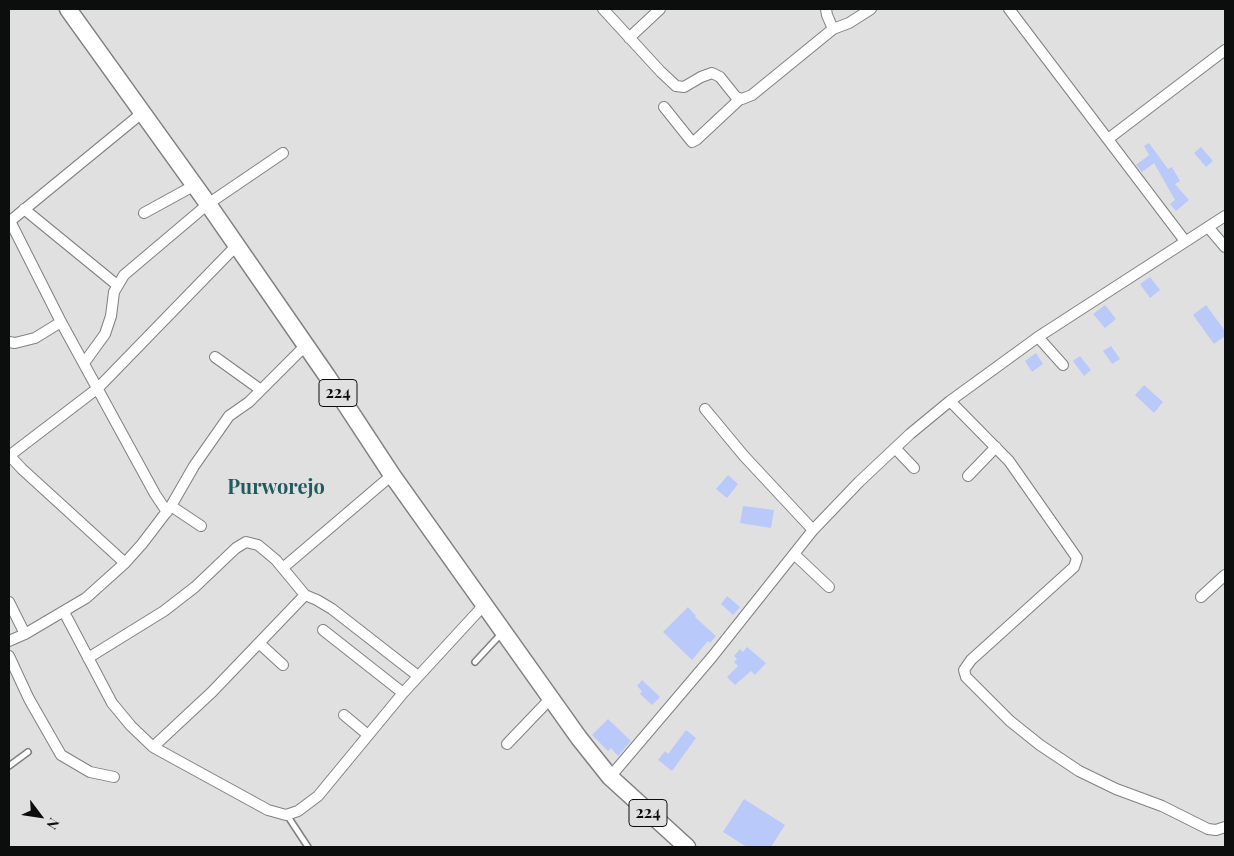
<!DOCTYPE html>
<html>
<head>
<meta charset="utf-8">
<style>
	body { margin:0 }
	#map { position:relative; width:1234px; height:856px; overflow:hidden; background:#e0e0e1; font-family:"Playfair Display",serif }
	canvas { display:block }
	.frame { position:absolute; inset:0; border:10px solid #0c0d0d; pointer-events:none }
	.north { position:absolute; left:15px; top:791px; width:50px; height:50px; -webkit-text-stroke:4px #e0e0e1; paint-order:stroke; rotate:121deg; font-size:14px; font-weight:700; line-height:20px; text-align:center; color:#0c0d0d }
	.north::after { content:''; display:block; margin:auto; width:18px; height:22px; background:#0c0d0d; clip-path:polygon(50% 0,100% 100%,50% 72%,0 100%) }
</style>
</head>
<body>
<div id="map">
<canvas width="1234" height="856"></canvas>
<div class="frame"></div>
<div class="north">N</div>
</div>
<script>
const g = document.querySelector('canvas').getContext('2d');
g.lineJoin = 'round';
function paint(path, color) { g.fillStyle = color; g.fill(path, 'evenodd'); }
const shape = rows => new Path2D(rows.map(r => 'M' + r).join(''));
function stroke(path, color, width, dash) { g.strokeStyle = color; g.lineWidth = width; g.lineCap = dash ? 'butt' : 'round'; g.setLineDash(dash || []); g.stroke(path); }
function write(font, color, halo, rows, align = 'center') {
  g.font = font + ' "Playfair Display",serif'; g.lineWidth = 4; g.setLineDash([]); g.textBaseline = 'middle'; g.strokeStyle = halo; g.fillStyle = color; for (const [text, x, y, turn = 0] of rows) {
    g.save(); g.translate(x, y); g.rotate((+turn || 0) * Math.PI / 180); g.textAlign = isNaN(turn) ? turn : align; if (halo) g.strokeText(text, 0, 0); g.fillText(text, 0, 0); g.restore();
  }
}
paint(shape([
	[1149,143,1168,169,1172,167,1180,181,1175,184,1189,200,1176,211,1170,204,1175,200,1154,163,1142,172,1136,165,1149,155,1144,146],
	[1201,147,1213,161,1206,167,1194,153],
	[1150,277,1160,290,1150,298,1140,284],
	[1105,305,1116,319,1105,328,1093,314],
	[1206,305,1225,331,1225,336,1214,344,1193,315],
	[1111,346,1120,359,1112,364,1103,351],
	[1036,353,1043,364,1032,372,1025,361],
	[1080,356,1091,370,1084,376,1073,361],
	[1144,385,1163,402,1154,413,1135,395],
	[728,475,738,484,727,498,716,489],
	[743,506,774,510,771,528,740,523],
	[727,596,740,607,733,615,721,604],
	[688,607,696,616,695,617,716,636,710,643,708,641,692,660,663,632],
	[747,647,766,663,755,675,751,671,735,685,727,677,738,666,734,662,737,659,734,656,740,649,743,652],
	[642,680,660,697,652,705,640,694,642,691,637,686],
	[608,719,631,741,618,756,611,748,608,751,592,735],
	[686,730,696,738,672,771,658,760,665,751,668,754],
	[744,799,785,825,771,847,747,847,723,832]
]), '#b9cafa');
const service = shape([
	[475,662,501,634],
	[9,766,28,752],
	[287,815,308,847]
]);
const minor = shape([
	[603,9,661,72,676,86,684,87,701,77,712,73,720,77,736,97,742,99,752,95,833,29,849,23,871,9],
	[826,9,827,15,833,29],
	[1009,9,1185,241],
	[629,38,660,9],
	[664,107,692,142,696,140,740,99],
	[1108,139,1225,50],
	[24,209,117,285],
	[144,213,195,185],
	[10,221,61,322,155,494,167,512],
	[9,222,142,113],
	[1208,227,1225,247],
	[1038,337,1063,365],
	[9,342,15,343,35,338,61,322],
	[215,357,261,390],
	[84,363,105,334,111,316,114,292,124,275,208,204,283,153],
	[950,401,1009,461,1077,558,1074,567,971,660,964,670,966,677,1010,721,1040,745,1079,771,1116,789,1162,806,1208,829,1216,830,1225,827],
	[705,409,744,456,813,530],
	[895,448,914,468],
	[9,455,22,469,125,563,86,598,25,634,9,641],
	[9,456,98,388,236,246],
	[968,476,996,447],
	[171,506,201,526],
	[794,554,829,587],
	[125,563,142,544,171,506,194,466,229,416,249,402,305,346],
	[284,567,392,475],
	[305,595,317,600,332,609,418,676],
	[1201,597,1225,575],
	[9,602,25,634],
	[64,612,112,703,131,726,153,747,268,810,286,815,298,811,318,796,403,693,484,605],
	[323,630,403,693],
	[259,643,283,665],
	[9,656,29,699,61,755,90,772,114,777],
	[88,658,164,611,195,587,236,548,246,542,258,545,276,560,305,595,212,692,153,747],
	[344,715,368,735],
	[507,744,551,698],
	[610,777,712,657,813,530,859,482,910,434,950,401,1038,337,1225,216]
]);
const primary = shape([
	[68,9,208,204,327,376,392,475,579,738,610,777,687,847]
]);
stroke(service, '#7f8081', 8);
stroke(minor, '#7f8081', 12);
stroke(primary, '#7f8081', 19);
stroke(service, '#fff', 5);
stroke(minor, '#fff', 10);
stroke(primary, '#fff', 16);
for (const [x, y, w] of [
	[338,393,38],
	[648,813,38]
]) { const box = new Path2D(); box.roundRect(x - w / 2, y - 13.5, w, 27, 4); g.fillStyle = '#e0e0e1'; g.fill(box); stroke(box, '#0c0d0d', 1); }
write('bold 16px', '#0c0d0d', null, [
	["224",338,393],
	["224",648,813]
]);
write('bold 20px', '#215b5e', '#e0e0e1', [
	["Purworejo",276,488]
]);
</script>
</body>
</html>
